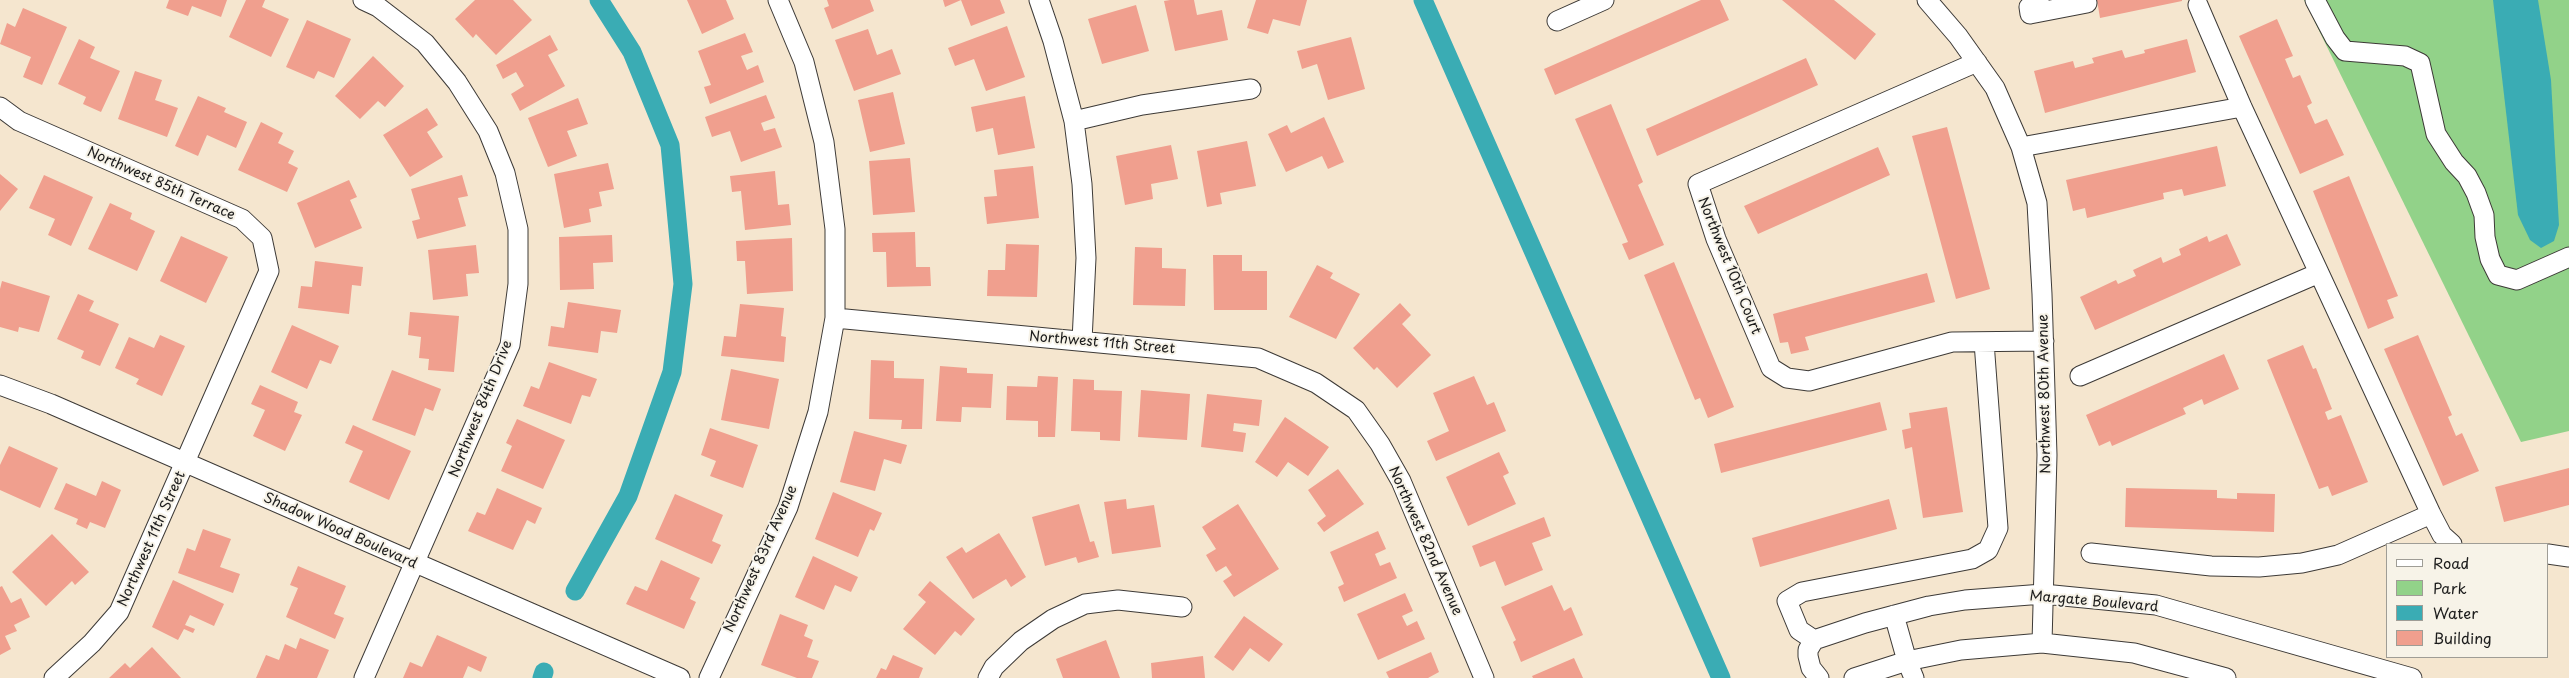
<!DOCTYPE html>
<html>
<head>
<meta charset="utf-8">
<style>
	body { margin:0 }
	#map { position:relative; width:2569px; height:678px; overflow:hidden; background:#f5e6cf; font-family:"Playpen Sans",sans-serif }
	canvas { display:block }
	.legend { position:absolute; left:2386px; top:543px; width:162px; height:115px; box-sizing:border-box; background:#f7f3e8; border:1px solid #9f9d96; margin:0; padding:6px 9px; list-style:none; font-size:15px; color:#1c1c1c }
	.legend li { display:flex; align-items:center; gap:10px; height:25px }
	.legend b { width:25px; border:1px solid #9f9d96 }
</style>
</head>
<body>
<div id="map">
<canvas width="2569" height="678"></canvas>
<ul class="legend">
<li><b style="height:6px;background:#fff"></b>Road</li>
<li><b style="height:14px;background:#92d289"></b>Park</li>
<li><b style="height:14px;background:#3aacb4"></b>Water</li>
<li><b style="height:14px;background:#f09f8e"></b>Building</li>
</ul>
</div>
<script>
const g = document.querySelector('canvas').getContext('2d');
g.lineJoin = 'round';
function paint(path, color) { g.fillStyle = color; g.fill(path, 'evenodd'); }
const shape = rows => new Path2D(rows.map(r => 'M' + r).join(''));
function stroke(path, color, width, dash) { g.strokeStyle = color; g.lineWidth = width; g.lineCap = dash ? 'butt' : 'round'; g.setLineDash(dash || []); g.stroke(path); }
function write(font, color, halo, rows, align = 'center') {
  g.font = font + ' "Playpen Sans",sans-serif'; g.lineWidth = 4; g.setLineDash([]); g.textBaseline = 'middle'; g.strokeStyle = halo; g.fillStyle = color; for (const [text, x, y, turn = 0] of rows) {
    g.save(); g.translate(x, y); g.rotate((+turn || 0) * Math.PI / 180); g.textAlign = isNaN(turn) ? turn : align; if (halo) g.strokeText(text, 0, 0); g.fillText(text, 0, 0); g.restore();
  }
}
paint(shape([
	[2304,0,2569,0,2569,431,2521,442]
]), '#92d289');
paint(shape([
	[2493,0,2538,0,2551,80,2559,225,2554,241,2541,248,2530,240,2518,215]
]), '#3aacb4');
stroke(shape([
	[1423,0,1721,678],
	[575,591,628,496,672,372,683,284,670,145,632,52,599,0],
	[542,678,544,672]
]), '#3aacb4', 19);
paint(shape([
	[169,0,227,0,221,17,192,6,188,16,166,8],
	[246,0,265,0,262,7,289,19,271,57,229,37],
	[475,0,513,0,532,20,496,55,476,34,473,38,455,19],
	[687,0,726,0,734,19,702,34],
	[827,0,870,0,874,11,832,29,824,8,829,6],
	[943,0,1000,0,1005,13,971,26,961,0,945,7],
	[1170,0,1194,0,1197,15,1222,10,1228,40,1175,51,1164,1],
	[1256,0,1307,0,1300,26,1273,19,1268,34,1247,28],
	[1701,0,1720,0,1729,20,1555,95,1544,69],
	[1782,0,1834,0,1876,34,1855,60],
	[2097,0,2182,0,2182,1,2100,18],
	[1136,5,1149,51,1102,64,1088,19],
	[23,8,67,27,42,85,23,77,31,57,0,44,7,23,15,27],
	[2277,19,2293,56,2285,59,2293,78,2300,75,2312,103,2307,106,2315,124,2327,119,2344,155,2300,174,2239,36],
	[307,20,351,39,334,78,318,71,314,79,286,67],
	[1007,26,1025,77,986,91,974,59,955,66,948,48],
	[868,29,877,55,892,49,901,74,854,91,835,40],
	[745,33,753,52,741,56,747,70,758,65,764,82,710,104,704,87,711,85,698,51],
	[550,35,558,50,548,55,565,86,520,111,511,94,524,86,516,72,503,79,496,65],
	[1351,37,1365,89,1328,100,1317,64,1302,69,1297,51],
	[79,39,95,47,90,58,120,71,101,112,83,104,86,97,58,84],
	[2187,39,2196,72,2045,113,2034,71,2073,61,2075,68,2094,63,2092,58,2122,50,2125,58,2145,53,2144,50],
	[373,56,404,86,385,107,378,101,360,119,335,96],
	[1806,58,1818,85,1657,156,1646,129],
	[135,71,162,80,155,100,178,108,167,137,118,119],
	[893,92,905,144,870,152,858,100],
	[766,95,775,118,761,123,764,131,775,128,782,147,741,162,730,131,712,137,705,117],
	[198,96,226,108,224,112,247,122,236,148,207,135,198,156,175,146],
	[1025,96,1035,148,998,155,993,128,976,132,971,107],
	[578,98,588,124,567,131,577,156,548,167,528,118],
	[1611,104,1643,182,1638,185,1664,245,1629,260,1622,244,1628,242,1575,119],
	[427,108,438,125,427,132,443,157,410,177,383,135],
	[1324,117,1344,162,1328,169,1322,156,1286,172,1268,134,1287,125,1291,133],
	[261,122,283,133,278,143,294,151,288,163,298,168,287,192,238,170],
	[1947,127,1990,289,1956,299,1912,136],
	[1247,141,1256,186,1220,193,1222,204,1207,207,1197,151],
	[1171,145,1178,179,1151,184,1153,199,1125,205,1116,156],
	[2217,146,2226,186,2184,196,2182,189,2163,193,2164,199,2087,218,2085,208,2073,211,2066,180],
	[1878,147,1890,175,1758,234,1744,206],
	[910,158,915,212,873,215,869,161],
	[608,163,614,189,599,192,602,206,589,209,591,222,564,228,554,174],
	[1033,166,1039,218,987,224,984,197,997,196,994,170],
	[775,171,778,205,789,204,791,225,745,230,741,191,732,192,730,176],
	[0,174,18,189,0,211],
	[44,175,93,197,71,246,48,235,55,219,29,208],
	[462,175,468,196,458,198,466,226,417,239,412,221,420,219,411,189],
	[2349,176,2398,296,2387,300,2394,318,2368,329,2313,191],
	[349,180,357,197,350,200,362,228,315,248,297,203],
	[110,203,132,213,130,219,155,231,137,271,88,249],
	[915,232,916,267,930,267,931,286,887,287,886,252,873,252,872,233],
	[2227,234,2241,265,2095,330,2080,297,2116,280,2118,284,2136,276,2133,270,2161,257,2163,263,2181,255,2179,249,2207,236,2209,242],
	[612,235,613,262,593,263,594,289,560,290,559,237],
	[181,236,228,257,206,303,160,281],
	[792,238,793,291,747,294,745,261,737,261,736,241],
	[1006,244,1039,245,1037,297,987,296,988,270,1005,270],
	[476,245,479,273,466,274,468,296,433,300,428,250],
	[1135,247,1162,248,1162,268,1186,269,1185,306,1133,305],
	[1213,255,1242,255,1242,271,1267,271,1267,310,1214,310],
	[315,261,363,267,361,286,352,285,349,314,298,308,301,286,312,287],
	[1674,262,1734,407,1708,418,1700,398,1695,400,1644,275],
	[1317,265,1333,273,1330,278,1360,294,1336,339,1289,317],
	[1927,273,1935,302,1805,337,1809,350,1791,354,1788,342,1780,343,1773,314],
	[2,281,50,296,39,332,19,327,18,332,0,327,0,289],
	[78,294,94,301,89,311,119,324,100,366,81,358,84,351,57,339],
	[568,302,621,310,617,333,601,331,598,353,548,346,551,326,564,328],
	[1400,303,1411,315,1402,324,1431,355,1397,388,1377,367,1374,370,1353,348],
	[740,304,784,308,781,336,786,337,784,362,721,356,724,336,736,337],
	[410,312,459,316,454,372,428,370,429,359,419,358,421,337,408,335],
	[292,325,339,346,331,364,320,360,307,389,271,372],
	[160,335,185,346,162,396,136,384,139,379,115,368,129,337,154,348],
	[2418,335,2452,415,2448,417,2456,436,2462,433,2479,471,2443,486,2384,349],
	[2303,345,2313,369,2316,368,2332,409,2325,412,2328,420,2341,415,2368,482,2332,496,2328,486,2319,489,2267,360],
	[2224,354,2239,389,2204,405,2202,399,2183,408,2186,414,2112,446,2110,441,2099,446,2086,415],
	[871,360,894,361,894,378,924,379,922,429,901,429,902,420,869,419],
	[549,362,597,379,590,397,582,395,571,424,523,406,531,386,539,389],
	[940,366,967,368,967,373,993,374,991,408,962,407,961,422,936,421],
	[731,369,779,379,769,429,721,420],
	[392,370,441,389,433,411,425,408,415,436,372,420],
	[1038,376,1058,377,1055,437,1038,437,1038,421,1006,420,1007,386,1037,387],
	[1474,376,1487,405,1494,402,1506,431,1436,461,1427,441,1449,431,1433,393],
	[1073,379,1094,380,1094,390,1122,391,1120,441,1100,440,1100,432,1071,431],
	[260,385,298,402,294,412,302,415,285,451,253,436,265,410,251,404],
	[1141,390,1190,394,1187,440,1138,437],
	[1207,394,1262,400,1259,426,1234,423,1233,431,1246,433,1243,452,1201,447],
	[1880,402,1887,430,1721,473,1714,444],
	[1947,407,1963,512,1923,518,1912,447,1905,449,1902,430,1911,428,1909,413],
	[1285,417,1329,447,1308,476,1288,462,1277,477,1255,462],
	[517,419,565,440,543,489,501,471,512,446,506,443],
	[353,425,411,451,389,500,349,482,363,451,345,443],
	[710,428,758,445,743,488,710,476,716,461,701,455],
	[854,431,907,445,901,464,884,459,875,491,840,482],
	[9,446,58,468,40,508,0,490,0,465],
	[1499,452,1509,473,1503,476,1516,504,1468,526,1446,477],
	[2569,468,2569,505,2504,522,2495,487],
	[1338,469,1364,504,1324,532,1317,523,1326,516,1308,490],
	[102,481,121,490,105,528,90,522,87,529,76,524,78,519,54,509,66,483,96,496],
	[497,488,542,508,535,524,527,520,513,550,468,531,477,512,485,515],
	[2126,488,2217,490,2217,498,2237,499,2237,493,2275,494,2274,532,2125,527],
	[833,492,882,513,874,531,870,529,858,557,815,539],
	[675,494,723,515,712,541,721,545,712,564,655,539],
	[1126,499,1127,509,1154,505,1161,547,1112,554,1104,502],
	[1889,499,1897,529,1760,567,1752,538],
	[1079,504,1090,542,1094,541,1099,557,1078,563,1076,557,1045,566,1032,517],
	[1238,504,1279,569,1234,597,1223,581,1232,575,1226,566,1216,572,1206,555,1216,549,1202,527],
	[1544,517,1551,536,1532,543,1543,570,1505,586,1495,561,1480,567,1472,546],
	[203,529,231,539,220,567,240,574,233,593,178,573,187,548,195,551],
	[1378,531,1386,549,1375,554,1380,566,1390,562,1397,578,1344,602,1338,587,1344,584,1330,552],
	[999,533,1026,577,1011,587,1006,579,973,599,946,557,962,547,966,553],
	[52,534,89,572,75,585,72,581,46,606,12,572],
	[813,556,858,577,851,592,835,585,824,610,795,597],
	[661,560,700,578,690,599,696,602,684,629,626,604,635,586,647,591],
	[298,566,346,586,334,614,344,618,335,639,286,617,298,588,290,585],
	[173,580,224,604,214,626,190,615,185,625,195,629,193,633,184,629,178,640,152,627],
	[930,581,975,619,961,636,955,631,935,655,903,629,926,602,918,595],
	[1552,585,1564,611,1571,607,1583,635,1521,662,1513,642,1516,640,1501,607],
	[2,586,11,603,21,598,30,617,14,625,17,631,5,636,11,649,0,655,0,587],
	[1405,593,1413,611,1402,616,1407,626,1417,621,1425,639,1378,660,1357,614],
	[780,614,808,625,804,636,813,640,807,657,819,661,812,678,797,678,761,665],
	[1244,616,1283,644,1269,662,1250,648,1233,671,1214,657],
	[437,635,487,657,481,672,468,666,463,678,403,678,410,662,422,667],
	[300,638,329,650,317,678,256,678,266,655,279,660,285,644,296,649],
	[1106,640,1120,678,1063,678,1056,659],
	[152,647,181,678,109,678,125,663,130,668],
	[1431,652,1439,672,1428,678,1389,678,1386,672],
	[893,655,923,668,919,678,876,678,881,668,886,670],
	[1203,656,1205,678,1152,678,1151,663],
	[1574,658,1583,678,1533,678,1532,676]
]), '#f09f8e');
const minor = shape([
	[363,0,378,7,425,43,457,82,488,131,505,173,518,229,518,284,510,345,364,678],
	[1039,0,1053,41,1074,121,1082,184,1086,258,1082,341],
	[1927,0,1958,36,1995,88,2021,147,2037,203,2042,294,2047,455,2042,643],
	[2039,0,2029,7,2030,14,2087,3],
	[2315,0,2335,38,2345,51,2405,56,2420,63,2436,134,2454,162,2467,176,2476,193,2484,215,2485,237,2490,259,2498,275,2517,280,2569,257],
	[2198,5,2242,107,2431,514,2442,535,2452,544],
	[1557,21,1604,0],
	[1977,62,1698,184,1716,239,1771,368,1787,378,1809,381,1952,342,2044,341],
	[0,107,19,121,242,219,262,238,269,271,119,612,92,643,54,678],
	[1074,121,1142,105,1251,89],
	[2021,147,2242,107],
	[835,318,1258,358,1316,383,1356,410,1380,444,1401,481,1484,678],
	[2080,376,2319,273],
	[0,385,51,404,680,678],
	[2091,553,2211,566,2259,567,2302,563,2338,555,2431,514],
	[2548,554,2569,557],
	[1894,615,1907,661,1914,678],
	[1814,640,1799,630,1787,601,1802,592,1972,559,1988,550,1998,528,1984,342],
	[709,678,788,507,818,412,835,318,835,229,824,142,804,62,778,0],
	[988,678,994,667,1021,641,1053,619,1085,604,1118,600,1182,607],
	[1819,678,1811,668,1808,656,1808,650,1814,640,1865,623,1929,606,1965,600,2043,594,2156,605,2412,678],
	[1854,678,1907,661,1961,650,2042,643,2134,653,2226,678]
]);
stroke(minor, '#3d3a37', 21);
stroke(minor, '#fff', 19);
write('14px', '#1c1c1c', '#f7f3e8', [
	["Northwest 85th Terrace",161,184,24],
	["Northwest 10th Court",1729,266,68],
	["Northwest 11th Street",1102,343,5],
	["Northwest 80th Avenue",2045,394,-91],
	["Northwest 84th Drive",481,409,-68],
	["Shadow Wood Boulevard",340,531,24],
	["Northwest 11th Street",152,539,-66],
	["Northwest 82nd Avenue",1425,541,66],
	["Northwest 83rd Avenue",761,559,-66],
	["Margate Boulevard",2094,602,5]
]);
</script>
</body>
</html>
